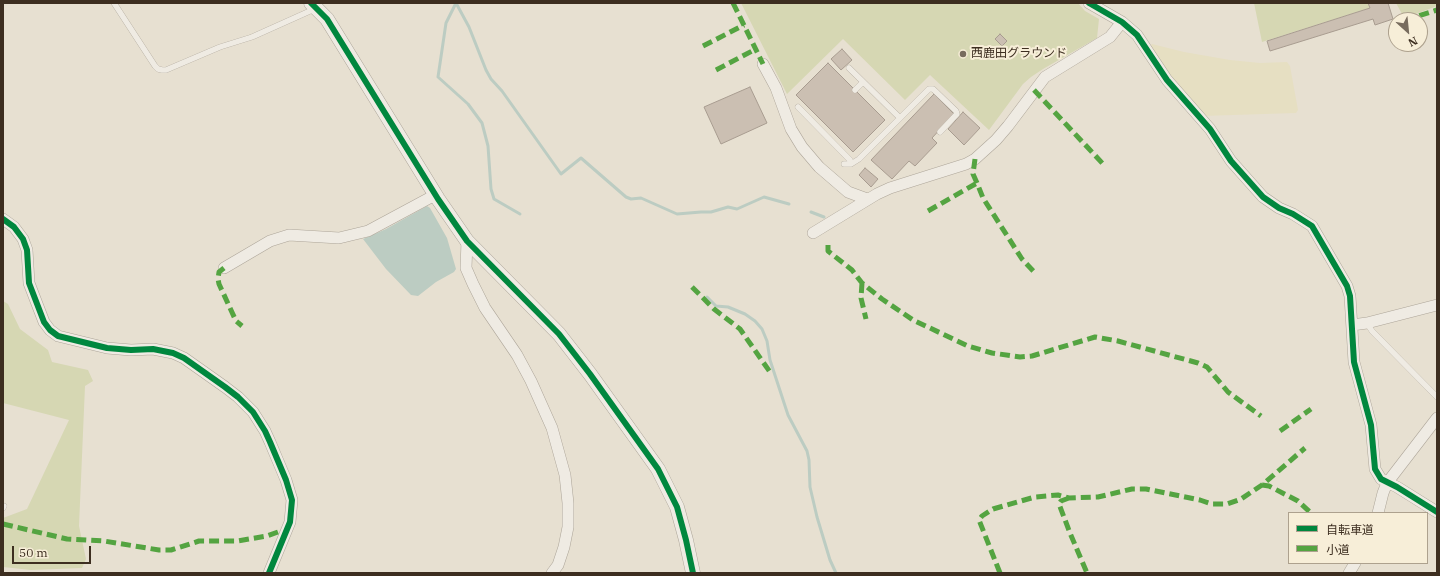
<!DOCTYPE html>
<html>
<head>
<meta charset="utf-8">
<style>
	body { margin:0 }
	#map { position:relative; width:1440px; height:576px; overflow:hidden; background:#e7e0d1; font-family:"IBM Plex Serif","Noto Sans JP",serif }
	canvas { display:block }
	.frame { position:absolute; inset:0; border:4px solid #3d2e20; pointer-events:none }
	.legend { position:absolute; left:1288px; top:512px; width:140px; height:52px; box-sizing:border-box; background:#f7eed8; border:1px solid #ada18e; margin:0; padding:5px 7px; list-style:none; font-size:12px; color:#3d2e20 }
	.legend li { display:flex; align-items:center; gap:8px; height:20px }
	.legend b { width:20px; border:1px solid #ada18e }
	.north { position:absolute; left:1388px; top:12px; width:40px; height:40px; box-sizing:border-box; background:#f7eed8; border:1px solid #ada18e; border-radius:50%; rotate:153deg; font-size:11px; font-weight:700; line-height:16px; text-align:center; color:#3d2e20 }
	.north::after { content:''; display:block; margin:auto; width:14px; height:18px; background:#786c5e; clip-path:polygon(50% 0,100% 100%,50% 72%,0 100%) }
	.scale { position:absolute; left:12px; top:546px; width:79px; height:18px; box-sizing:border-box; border:2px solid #3d2e20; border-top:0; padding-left:5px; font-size:12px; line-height:14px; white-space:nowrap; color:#3d2e20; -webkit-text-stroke:3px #f7eed8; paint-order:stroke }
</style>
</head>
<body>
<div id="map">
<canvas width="1440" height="576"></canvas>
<div class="frame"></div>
<ul class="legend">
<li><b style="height:5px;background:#00873e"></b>自転車道</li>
<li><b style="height:5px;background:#54a441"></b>小道</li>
</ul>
<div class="north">N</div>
<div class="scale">50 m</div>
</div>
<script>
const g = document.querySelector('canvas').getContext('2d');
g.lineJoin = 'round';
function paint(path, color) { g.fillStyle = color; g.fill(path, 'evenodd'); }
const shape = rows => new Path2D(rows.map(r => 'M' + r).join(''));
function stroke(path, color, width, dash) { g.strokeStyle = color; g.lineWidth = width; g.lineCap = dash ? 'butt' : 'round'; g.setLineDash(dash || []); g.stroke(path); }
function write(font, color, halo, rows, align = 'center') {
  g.font = font + ' "IBM Plex Serif","Noto Sans JP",serif'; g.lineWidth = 4; g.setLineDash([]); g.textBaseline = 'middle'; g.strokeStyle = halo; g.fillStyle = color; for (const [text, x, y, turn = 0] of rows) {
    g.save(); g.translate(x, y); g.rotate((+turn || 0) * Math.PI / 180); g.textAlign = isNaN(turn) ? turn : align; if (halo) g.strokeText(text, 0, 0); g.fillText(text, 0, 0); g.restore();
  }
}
paint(shape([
	[1152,44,1184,52,1230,60,1260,63,1287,62,1290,66,1298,110,1296,113,1202,116,1198,115,1150,47]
]), '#e6dfc2');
paint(shape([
	[741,3,1078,3,1085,11,1099,19,1097,38,1043,69,1031,77,1023,84,989,130,930,75,905,100,843,39,787,94],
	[1254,3,1368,3,1370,8,1262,42],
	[1396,3,1437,3,1437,6,1410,16,1402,14],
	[3,301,8,304,20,329,48,350,52,362,88,370,93,381,85,386,79,526,86,559,82,568,31,570,3,567,3,518,27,509,69,420,3,403]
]), '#d6d7b3');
paint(shape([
	[427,206,430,208,447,238,456,269,454,272,436,282,418,296,411,295,386,269,363,239,386,229]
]), '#bcccc2');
stroke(shape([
	[456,3,469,27,486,70,491,79,502,91,561,174,581,158,626,197,631,199,641,198,677,214,701,212,711,212,728,207,737,209,764,197,789,204],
	[456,3,446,23,438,77,468,104,482,123,488,146,491,189,494,199,520,214],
	[811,212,824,217],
	[707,297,716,306,728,307,745,314,755,321,762,329,767,341,770,360,788,415,807,451,809,460,810,487,817,517,830,560,836,573]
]), '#bcccc2', 3);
const building = shape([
	[1368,3,1388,3,1393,19,1375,25,1373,19,1270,51,1267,41,1370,8,1368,3],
	[1000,34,1007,41,1002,46,995,39,1000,34],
	[842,49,852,60,841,70,831,59,842,49],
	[828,63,885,120,853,152,796,95,828,63],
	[750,87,767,123,721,144,704,107,750,87],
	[934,94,954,114,932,138,937,143,915,166,909,161,892,179,871,160,934,94],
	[963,112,980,128,964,145,948,129,963,112],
	[865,168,878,179,871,187,859,175,865,168]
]);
paint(building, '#cbbfb2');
stroke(building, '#a89c90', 1);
const service = shape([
	[114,3,155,66,158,69,162,70,166,70,220,47,252,37,310,11,315,7],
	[849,68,900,118],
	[855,90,863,82],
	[798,107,850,160,851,164],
	[844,164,851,164,859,159,929,89,933,89,956,111,957,114,940,132],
	[1367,323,1372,331,1437,397],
	[3,508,4,506]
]);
const minor = shape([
	[1089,3,1122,22,1137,35,1167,80,1210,129,1231,161,1263,197,1279,208,1293,214,1312,226,1347,286,1350,296,1354,362,1371,425,1375,469,1381,479,1397,487,1437,512],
	[763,64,776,88,791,129,802,147,819,167,848,192,867,199],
	[3,219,14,227,23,239,27,250,29,283,44,322,50,330,58,336,107,348,131,350,153,349,173,353,184,358,225,387,238,397,253,412,265,431,270,442,286,480,292,500,290,522,269,573],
	[813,233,877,194,890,188,966,164,975,159,996,140,1008,126,1045,77,1110,37,1122,22],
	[467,241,466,268,473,284,485,308,517,355,531,381,552,428,565,475,568,503,568,527,564,547,558,565,552,573],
	[224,268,270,241,289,235,339,238,368,231,435,195],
	[1352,325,1367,323,1437,305],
	[1378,513,1383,493,1387,483,1437,418],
	[1349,573,1355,563]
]);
const tertiary = shape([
	[311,3,327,19,438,199,467,241,559,334,590,374,658,469,677,507,686,540,693,573]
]);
stroke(service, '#ada599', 6);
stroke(minor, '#ada599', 12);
stroke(tertiary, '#ada599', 15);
stroke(service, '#efebe3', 5.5);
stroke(minor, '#efebe3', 11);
stroke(tertiary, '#efebe3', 14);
stroke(shape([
	[733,3,763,64],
	[1405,20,1437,10],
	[703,46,744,25],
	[716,70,756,49],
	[1034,90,1104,165],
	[975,159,973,174,977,183,983,198,1022,259,1036,274],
	[928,211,977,183],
	[828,245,828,251,852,270,862,283,882,299,913,320,968,346,992,353,1020,357,1032,356,1095,337,1118,341,1198,363,1207,367,1228,392,1261,416],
	[224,268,219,272,218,279,219,284,236,321,242,326],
	[862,283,861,298,866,319],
	[692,287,714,309,740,329,770,372],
	[1280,431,1311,409],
	[1262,485,1269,486,1298,501,1311,513],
	[1069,498,1061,501,1059,504,1070,533,1087,573],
	[3,524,67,539,104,541,159,550,171,550,199,541,237,541,267,536,278,532,286,534],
	[1000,573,979,520,982,516,993,509,1035,497,1058,495,1069,498,1098,497,1132,489,1146,489,1200,500,1212,504,1227,504,1241,499,1262,485,1305,448]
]), '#54a441', 5, [10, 5]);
stroke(shape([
	[311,3,327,19,438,199,467,241,559,334,590,374,658,469,677,507,686,540,693,573],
	[1089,3,1122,22,1137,35,1167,80,1210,129,1231,161,1263,197,1279,208,1293,214,1312,226,1347,286,1350,296,1354,362,1371,425,1375,469,1381,479,1397,487,1437,512],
	[3,219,14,227,23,239,27,250,29,283,44,322,50,330,58,336,107,348,131,350,153,349,173,353,184,358,225,387,238,397,253,412,265,431,270,442,286,480,292,500,290,522,269,573]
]), '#00873e', 6);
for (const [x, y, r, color] of [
	[963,54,4,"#786c5e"]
]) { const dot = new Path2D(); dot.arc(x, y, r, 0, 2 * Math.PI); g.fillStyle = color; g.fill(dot); stroke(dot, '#f7eed8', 1.5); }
write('12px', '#3d2e20', '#f7eed8', [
	["西鹿田グラウンド",971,54]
], 'left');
</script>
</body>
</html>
